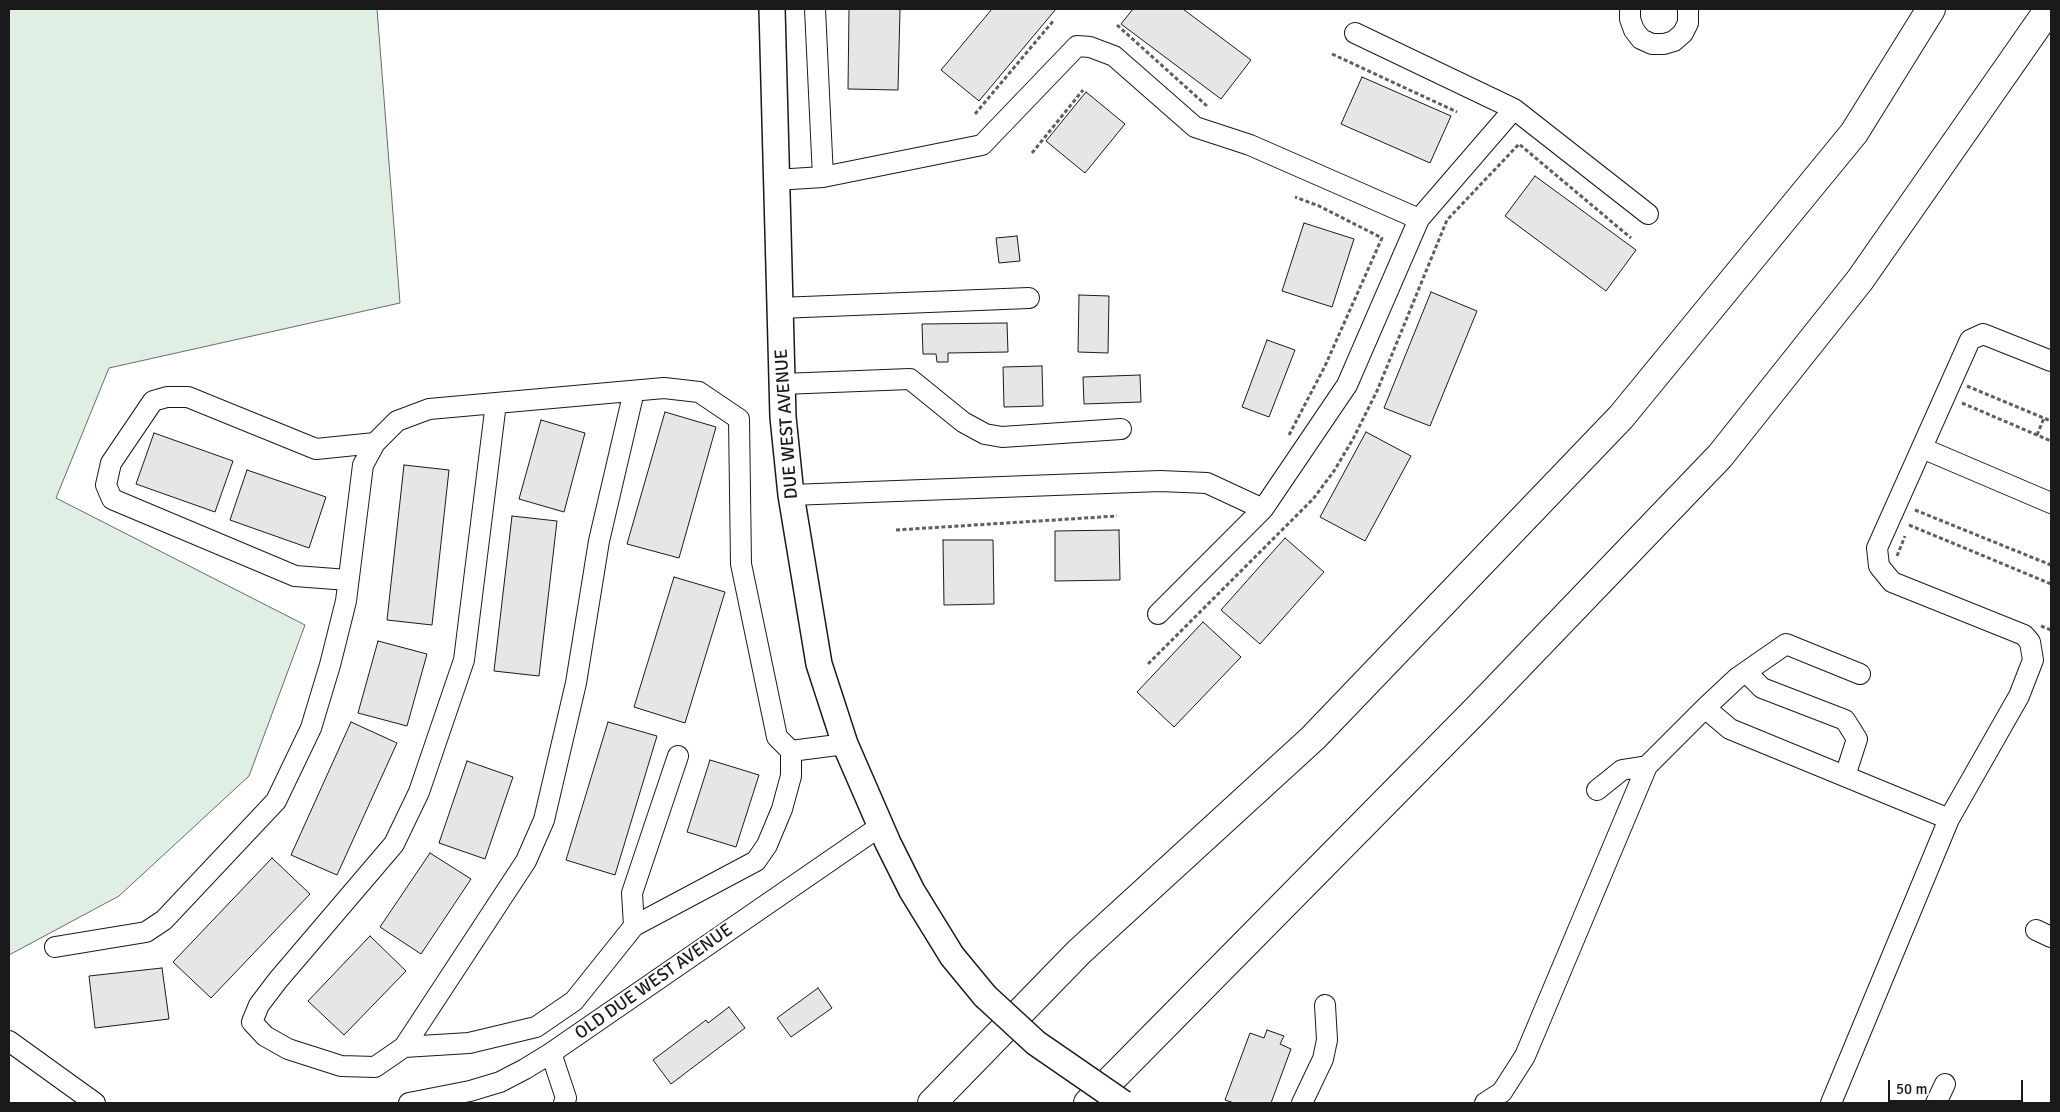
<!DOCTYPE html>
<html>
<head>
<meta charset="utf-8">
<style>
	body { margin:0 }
	#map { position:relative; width:2060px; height:1112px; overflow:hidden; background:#fff; font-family:Signika,sans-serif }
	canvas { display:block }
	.frame { position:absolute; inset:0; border:10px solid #1a1a1a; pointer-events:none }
	.scale { position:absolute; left:1888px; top:1080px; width:135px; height:22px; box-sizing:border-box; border:2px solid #1a1a1a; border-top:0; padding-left:6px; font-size:15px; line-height:18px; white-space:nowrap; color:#1a1a1a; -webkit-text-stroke:4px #fff; paint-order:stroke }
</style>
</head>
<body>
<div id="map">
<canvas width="2060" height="1112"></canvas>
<div class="frame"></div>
<div class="scale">50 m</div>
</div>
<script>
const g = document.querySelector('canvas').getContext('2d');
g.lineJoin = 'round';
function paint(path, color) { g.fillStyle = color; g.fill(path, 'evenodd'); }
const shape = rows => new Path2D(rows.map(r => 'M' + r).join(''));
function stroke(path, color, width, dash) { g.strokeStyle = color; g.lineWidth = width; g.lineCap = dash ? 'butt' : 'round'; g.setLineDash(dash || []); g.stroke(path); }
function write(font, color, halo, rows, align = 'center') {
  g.font = font + ' Signika,sans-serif'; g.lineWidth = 4; g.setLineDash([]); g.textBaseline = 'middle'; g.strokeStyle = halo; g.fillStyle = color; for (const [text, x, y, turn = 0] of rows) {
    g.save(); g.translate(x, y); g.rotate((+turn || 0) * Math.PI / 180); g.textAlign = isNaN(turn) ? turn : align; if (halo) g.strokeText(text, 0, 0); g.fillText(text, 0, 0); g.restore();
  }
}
const green = shape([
	[9,9,377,9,400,303,109,368,56,498,305,625,249,776,119,896,9,955,9,9]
]);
paint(green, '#e0efe3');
stroke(green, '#6a6a6a', 1);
const building = shape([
	[849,9,900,9,898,90,848,89,849,9],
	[992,9,1056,9,979,101,941,70,992,9],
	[1133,9,1183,9,1251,60,1221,99,1121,24,1133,9],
	[1362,77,1451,116,1430,163,1341,124,1362,77],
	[1086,92,1125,124,1085,173,1046,141,1086,92],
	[1535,176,1636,250,1606,291,1505,216,1535,176],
	[1304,223,1354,239,1332,307,1282,291,1304,223],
	[1017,236,1020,261,999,263,996,238,1017,236],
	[1431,292,1477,311,1430,426,1384,408,1431,292],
	[1079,295,1109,296,1108,353,1078,352,1079,295],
	[1007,323,1008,352,948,353,948,362,937,362,936,354,923,354,922,324,1007,323],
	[1267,340,1295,350,1269,417,1242,407,1267,340],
	[1042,366,1043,406,1004,407,1003,367,1042,366],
	[1140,375,1141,402,1084,404,1083,377,1140,375],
	[665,412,716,427,679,558,627,544,665,412],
	[541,420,585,433,564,512,519,499,541,420],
	[1366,432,1411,456,1365,541,1320,517,1366,432],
	[154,433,233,461,215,512,136,484,154,433],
	[404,465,449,470,432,625,387,620,404,465],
	[247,470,326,497,309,548,230,520,247,470],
	[512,516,557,521,539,676,494,671,512,516],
	[1119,530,1120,580,1055,581,1055,531,1119,530],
	[1285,538,1324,572,1260,644,1221,610,1285,538],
	[943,540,993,540,994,604,944,605,943,540],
	[674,577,725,592,685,723,634,707,674,577],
	[1203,622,1241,657,1174,727,1137,692,1203,622],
	[378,641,427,654,407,726,358,713,378,641],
	[351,722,397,743,337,875,291,855,351,722],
	[608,722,657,736,615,875,566,860,608,722],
	[710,760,759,775,736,847,687,832,710,760],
	[467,761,513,777,485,859,439,843,467,761],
	[430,853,471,879,421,954,380,927,430,853],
	[272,858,310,894,211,998,173,962,272,858],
	[370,936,406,971,344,1035,308,1001,370,936],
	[162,968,169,1019,95,1028,89,976,162,968],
	[818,988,832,1008,791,1037,777,1018,818,988],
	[729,1007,745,1028,671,1084,653,1060,706,1020,708,1023,729,1007],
	[1267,1030,1284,1036,1280,1044,1291,1049,1271,1103,1234,1103,1225,1100,1250,1033,1264,1038,1267,1030]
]);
paint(building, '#e6e6e6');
stroke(building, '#1a1a1a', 1);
const minor = shape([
	[815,9,823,177],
	[1630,9,1630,19,1634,30,1641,39,1652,44,1664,44,1674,41,1683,33,1688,23,1688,9],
	[1355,33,1514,109],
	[775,180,823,177,982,145,1077,46,1090,47,1114,56,1195,127,1250,145,1419,219,1347,385,1263,509,1207,483,1160,481,791,495],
	[1419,219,1514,109,1648,214],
	[779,308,1029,298],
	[782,384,910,379,963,422,985,434,1002,437,1121,429],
	[496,403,464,660,419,792,394,844,278,980,259,1005,252,1022,265,1036,288,1049,341,1066,375,1067,404,1047,526,861,544,820,576,683,599,541,634,391],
	[1922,448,2051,503],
	[348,580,295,576,112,499,106,485,111,463,153,401,167,397,188,397,316,449,375,443],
	[1158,614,1263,509],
	[1746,672,1762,688,1845,720,1857,739,1845,776],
	[1705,708,1737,678,1786,644,1860,674],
	[1597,790,1622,770,1647,766],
	[1949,819,2019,696,2033,660,2030,642,2024,635,1892,582,1879,566,1877,548,1970,340,1983,334,2051,361],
	[634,926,632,893,678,756],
	[2036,930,2051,937],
	[55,947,146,932,164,920,276,801,311,728,330,665,346,601,363,465,375,443,397,421,429,409,664,388,699,392,739,419,741,564,777,737,791,751,845,744],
	[9,1041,95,1103],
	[404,1047,469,1043,536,1027,574,1001,634,926,756,861,767,845,782,809,791,776,791,751],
	[551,1053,566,1098,564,1103],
	[409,1103,470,1091,500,1082,525,1069,551,1053,882,825],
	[1302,1103,1323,1059,1327,1040,1325,1005],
	[1485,1103,1502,1092,1525,1056,1647,766,1705,708,1730,729,1949,819,1831,1103],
	[1936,1103,1945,1084]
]);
const major = shape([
	[772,9,783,417,791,495,819,664,845,744,888,843,912,891,952,956,985,996]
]);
const highway = shape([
	[932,1103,1079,952,1313,738,1621,417,1854,133,1931,9],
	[1088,1103,1477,709,1720,456,1860,280,2049,9]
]);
stroke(minor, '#1a1a1a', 22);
stroke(major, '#1a1a1a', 28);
stroke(highway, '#1a1a1a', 30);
stroke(shape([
	[1117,25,1208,107],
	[1332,54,1457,112],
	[975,114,1054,20],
	[1032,153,1083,90],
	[1967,386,2051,421],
	[1962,403,2051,441],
	[1289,435,1325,366,1382,238,1319,206,1295,197],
	[2037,435,2044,418],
	[1915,510,2051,565],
	[1909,525,2051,584],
	[896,530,1117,516],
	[1897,556,1905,536],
	[2041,626,2051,630],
	[1148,664,1313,499,1334,471,1353,439,1377,391,1447,220,1519,144,1631,238]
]), '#5f5f5f', 3, [4, 2.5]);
stroke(minor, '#fff', 20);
stroke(major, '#fff', 25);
stroke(highway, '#fff', 28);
const majorBridge = shape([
	[985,996,1036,1043,1123,1103]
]);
stroke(majorBridge, '#1a1a1a', 28, []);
stroke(majorBridge, '#fff', 25);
write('18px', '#1a1a1a', '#fff', [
	["DUE WEST AVENUE",787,424,-94],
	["OLD DUE WEST AVENUE",654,982,-35]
]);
</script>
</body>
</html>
